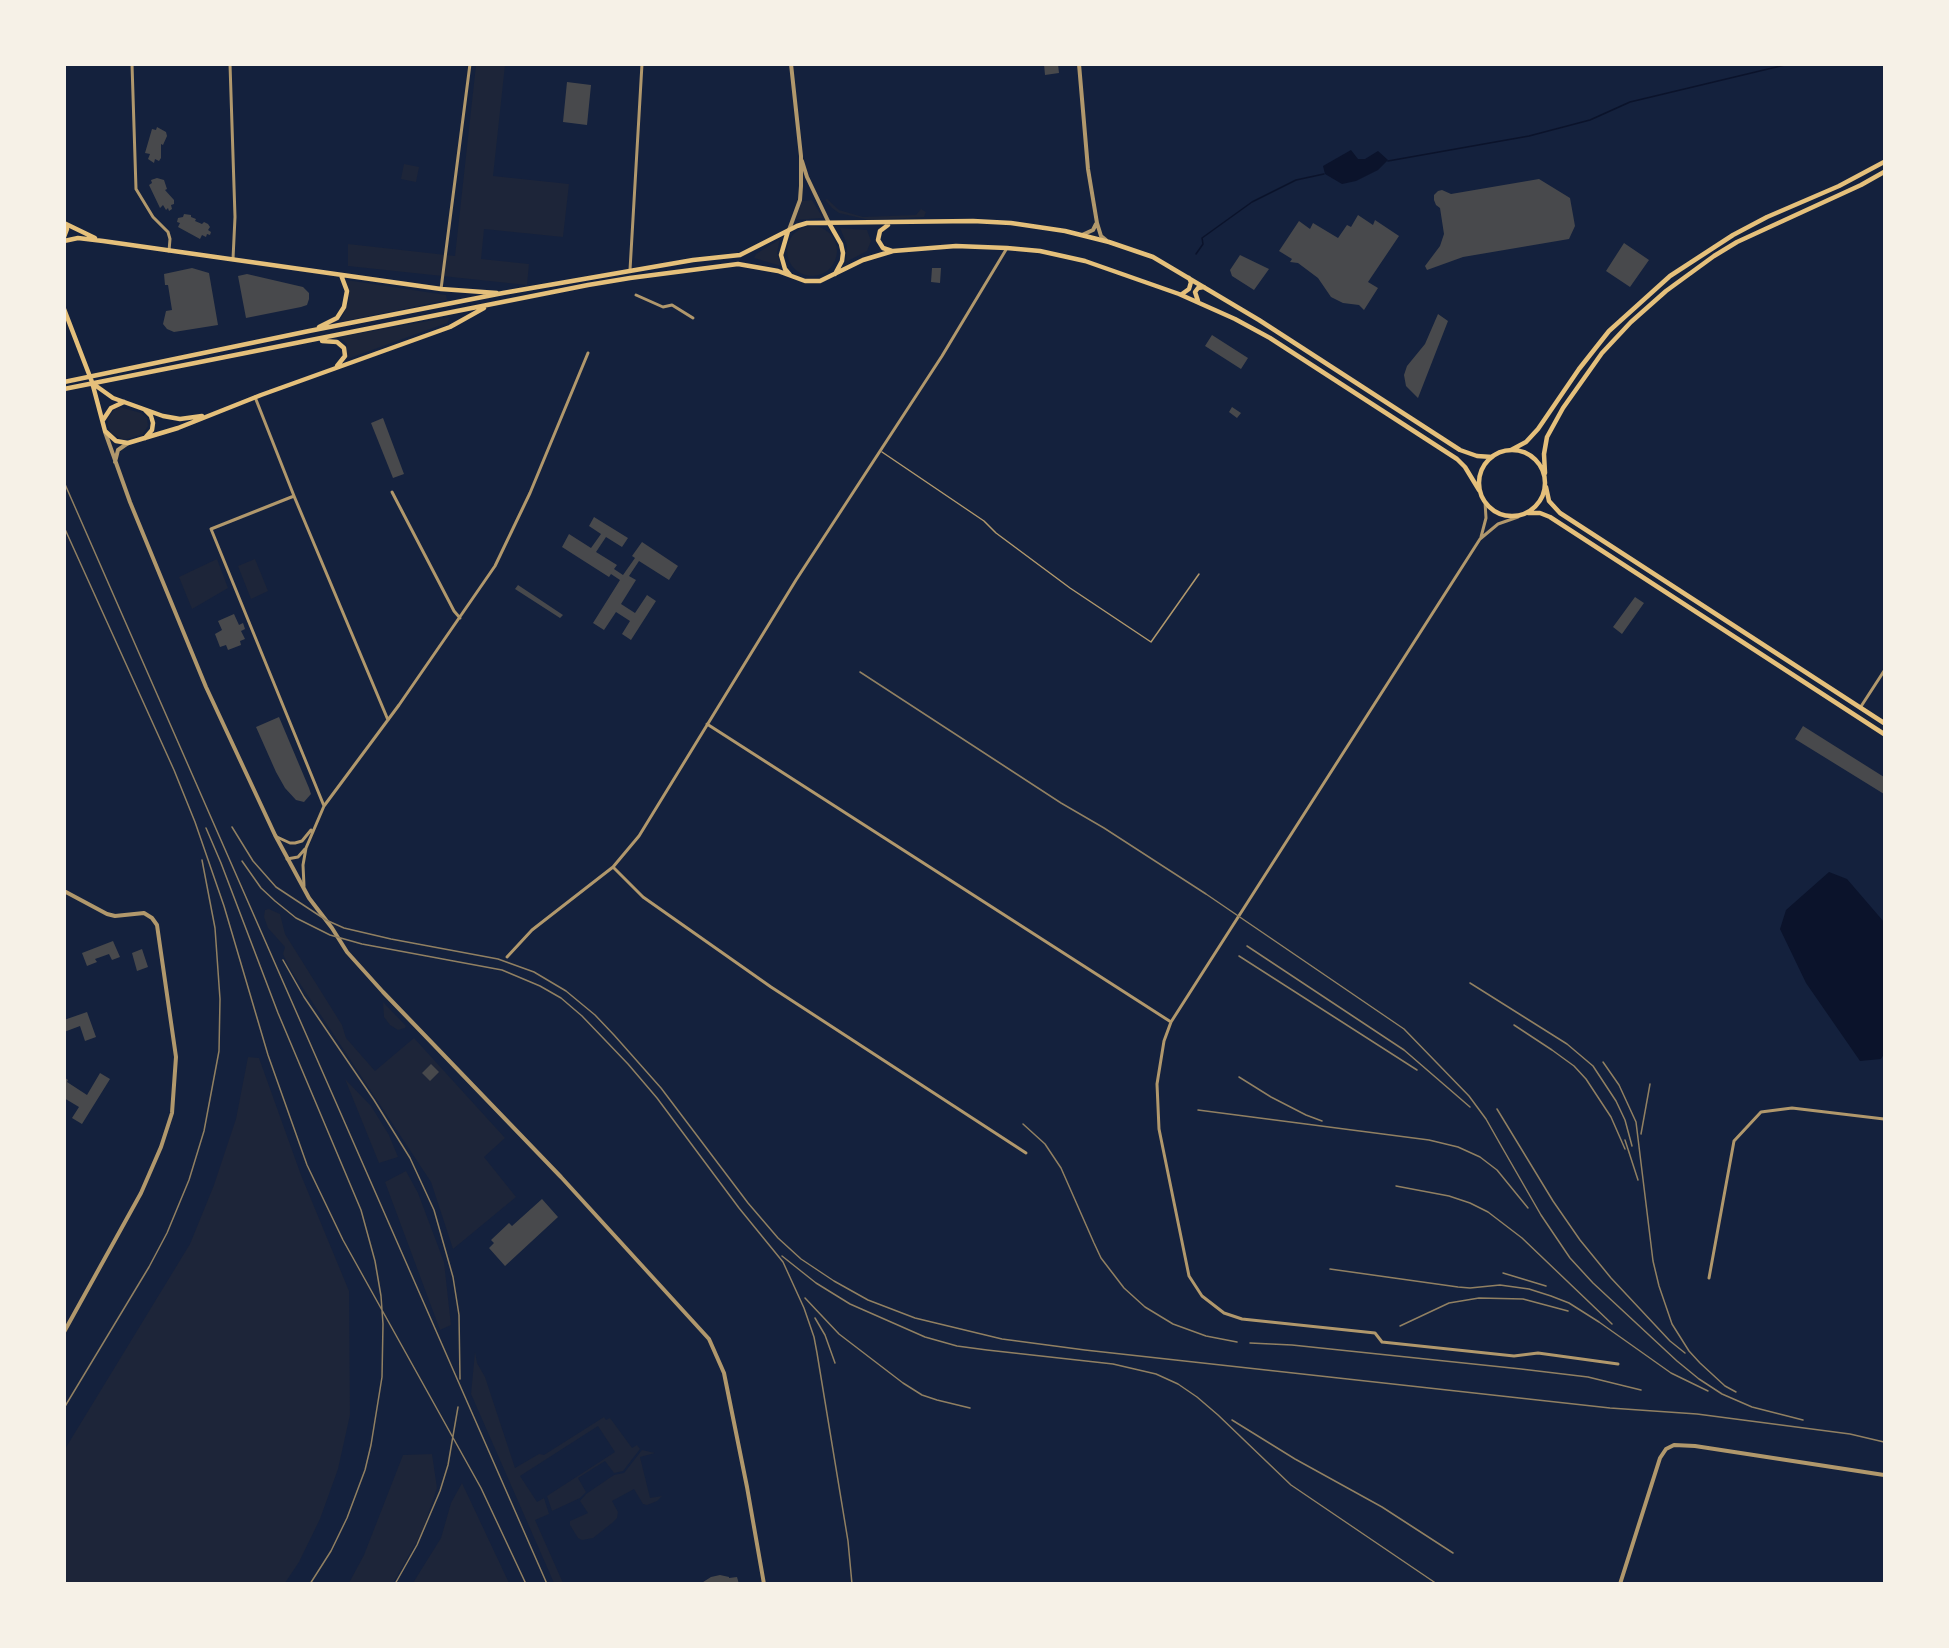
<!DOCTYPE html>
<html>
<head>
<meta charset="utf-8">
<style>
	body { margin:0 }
	#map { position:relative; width:1949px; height:1648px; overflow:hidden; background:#14213d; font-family:"DM Sans",sans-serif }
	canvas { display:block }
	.frame { position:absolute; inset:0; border:66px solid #f6f1e7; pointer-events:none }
</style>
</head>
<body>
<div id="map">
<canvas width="1949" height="1648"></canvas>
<div class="frame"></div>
</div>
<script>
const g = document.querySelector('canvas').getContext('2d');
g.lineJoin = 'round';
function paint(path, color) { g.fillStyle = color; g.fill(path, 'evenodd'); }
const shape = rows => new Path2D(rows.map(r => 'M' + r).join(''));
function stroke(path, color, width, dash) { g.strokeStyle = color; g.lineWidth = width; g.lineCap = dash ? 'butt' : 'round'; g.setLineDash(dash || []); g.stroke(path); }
paint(shape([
	[476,65,505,65,493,176,569,184,563,237,484,229,481,259,529,264,527,285,348,266,348,244,455,256],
	[404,164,419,167,416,182,401,179],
	[827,199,839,210,863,217,916,215,921,209,926,212,924,217,869,220,839,213,832,208,825,200],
	[812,200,823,218,795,220,802,201],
	'787 251a25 25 0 1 1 50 0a25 25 0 1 1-50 0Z',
	[840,228,867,230,871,241,867,251,846,262,847,245],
	[780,239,777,253,781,266,754,258,756,254],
	[346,280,446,295,447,300,340,322,349,300],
	[450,317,447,323,347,359,347,344,340,337],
	[120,407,141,413,147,418,148,426,143,434,124,440,111,433,108,426,108,418,115,409],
	[217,559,228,588,192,609,179,577],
	[255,559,268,591,251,599,238,566],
	[269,909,280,914,285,934,342,1025,346,1038,375,1071,414,1038,505,1138,484,1157,516,1197,453,1249,431,1182,289,967,283,954,285,947,268,928,264,917,265,910],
	[383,1002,406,1026,405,1028,398,1030,390,1025,384,1017],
	[248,1057,259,1058,301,1175,349,1291,350,1415,338,1469,320,1519,299,1562,285,1583,65,1583,65,1449,190,1244,214,1185,236,1119],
	[345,1079,371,1106,389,1135,398,1157,379,1163],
	[406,1171,418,1193,444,1262,451,1325,440,1330,385,1182],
	[475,1352,477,1363,485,1377,515,1468,539,1454,544,1455,604,1417,606,1420,610,1418,632,1448,637,1445,640,1449,623,1471,614,1473,605,1461,578,1478,586,1492,580,1498,552,1511,547,1496,615,1452,598,1426,520,1476,537,1502,544,1498,549,1514,535,1520,563,1583,554,1583,471,1394],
	[642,1450,655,1453,640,1457,650,1498,662,1496,657,1501,647,1505,643,1504,634,1489,612,1501,618,1512,617,1518,612,1523,593,1538,582,1540,578,1538,570,1525,570,1521,588,1513,580,1501,586,1494,614,1475,624,1473],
	[432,1454,437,1488,422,1532,393,1583,349,1583,364,1555,403,1455],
	[462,1483,509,1583,413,1583,441,1538,451,1503]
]), '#1d2539');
paint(shape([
	[1351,150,1358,159,1365,159,1378,151,1388,160,1378,170,1356,181,1342,184,1325,174,1323,166],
	[1829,872,1847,879,1884,922,1884,1054,1881,1059,1860,1061,1806,983,1780,929,1786,910]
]), '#0b132b');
stroke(shape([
	[1388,161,1529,136,1590,120,1630,102,1789,64],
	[1196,254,1203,244,1202,238,1252,202,1296,180,1324,174]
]), '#0b132b', 1.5);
paint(shape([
	[1044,64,1058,64,1059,73,1045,75],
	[567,82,591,85,587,125,563,122],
	[157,127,166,132,167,136,163,145,161,144,161,158,159,161,155,159,154,163,148,159,150,154,145,153,152,129,156,130],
	[157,178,164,180,167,189,165,190,174,200,174,204,171,205,172,209,169,211,168,208,166,210,163,205,160,208,149,185,152,183,151,180],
	[1539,179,1570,198,1575,226,1569,239,1463,257,1427,270,1425,266,1440,246,1444,234,1440,208,1436,205,1434,200,1434,195,1438,191,1442,190,1451,194],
	[184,214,191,215,191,217,196,219,195,221,202,224,204,222,208,224,210,227,208,230,211,232,210,235,207,234,206,237,202,235,200,239,178,227,180,223,177,222,178,218,183,217],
	[1358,215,1373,225,1375,220,1399,236,1368,282,1378,288,1364,310,1359,305,1343,303,1331,297,1318,278,1298,263,1290,262,1292,259,1279,251,1299,221,1310,229,1313,223,1338,238,1347,225,1351,227],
	[1624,243,1649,260,1630,287,1606,271],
	[1240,255,1269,269,1254,290,1232,276,1230,270],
	[192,268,209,273,218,325,174,332,167,329,163,324,166,311,172,310,168,285,165,285,164,274],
	[932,268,941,268,940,283,931,282],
	[247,274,303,287,309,293,309,299,307,305,301,307,246,318,238,276],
	[1438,314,1448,321,1418,398,1406,386,1404,375,1407,366,1425,344],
	[1212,335,1248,358,1241,369,1205,346],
	[1232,407,1241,413,1237,418,1229,412],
	[383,418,404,474,393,478,371,423],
	[594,517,628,538,622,547,606,537,596,552,617,565,614,569,623,575,635,558,632,556,642,542,678,566,669,580,639,561,629,576,636,580,621,604,635,613,647,595,656,601,631,640,622,634,630,621,616,612,604,630,593,623,620,580,611,574,609,577,562,547,569,534,591,548,601,534,589,526],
	[518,585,563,615,560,618,515,589],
	[1635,597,1644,603,1622,634,1613,627],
	[234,614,239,625,243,623,245,629,241,631,245,639,240,641,241,645,228,650,226,645,220,647,215,634,222,630,218,621],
	[279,717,309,788,311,794,304,802,296,800,285,788,276,772,256,727],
	[1803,726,1884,777,1884,794,1795,739],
	[113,941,120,957,112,960,109,954,95,959,97,962,87,966,82,953],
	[142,949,148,967,137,971,132,953],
	[87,1012,96,1037,85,1041,80,1026,64,1032,64,1020],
	[431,1064,439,1072,430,1081,422,1073],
	[100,1073,110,1079,82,1124,72,1118,79,1107,64,1098,64,1077,68,1080,67,1082,87,1095],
	[542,1199,558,1217,505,1266,489,1248,494,1243,491,1240,509,1223,512,1226],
	[720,1575,729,1577,729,1578,737,1577,739,1584,700,1584,711,1577]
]), '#48494c');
stroke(shape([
	[882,452,984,521,996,533,1070,588,1151,642,1199,574]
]), '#b1986c', 1.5);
stroke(shape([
	[132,64,136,189,153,217,168,232,170,239,169,251],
	[230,64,235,217,233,259],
	[630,270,642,64],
	[441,289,470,64],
	[636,295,663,307,672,305,693,318],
	[255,397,294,496,388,720],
	[392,492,454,611,460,618],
	[294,496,211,529,324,806],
	[1518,517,1498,524,1480,539,1171,1022,1164,1041,1157,1084,1159,1129,1189,1276,1202,1296,1224,1313,1242,1319,1375,1333,1382,1342,1514,1356,1538,1353,1618,1364],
	[1481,537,1486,518,1485,502],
	[1860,708,1884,671],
	[707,724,1171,1022],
	[277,837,290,843,295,843,302,841,311,830],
	[287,859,298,857,305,849],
	[613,867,643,897,771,987,1026,1153],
	[304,886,303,865,306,848,324,806,399,705,495,566,530,493,588,353],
	[507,957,532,930,613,867,639,836,796,580,942,356,1007,248],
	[1709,1278,1734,1141,1761,1112,1792,1108,1884,1119]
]), '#b1986c', 3);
stroke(shape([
	[1079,64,1088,169,1097,223,1101,236,1106,240],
	[802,161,807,177,829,223],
	[789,230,800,200,801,186,801,156,791,64],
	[1082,235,1093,230,1096,224],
	[105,432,130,502,206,687,275,835,309,898,332,928,347,952,383,992,561,1177,709,1339,724,1373,747,1487,764,1584],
	[115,462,118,450,128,443],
	[64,891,107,914,115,916,144,913,152,918,157,925,176,1057,172,1113,161,1147,141,1193,64,1332],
	[1620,1584,1660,1458,1666,1449,1674,1445,1695,1446,1884,1475]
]), '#b1986c', 4);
stroke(shape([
	[64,223,95,238],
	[64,223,67,229,64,237],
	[829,223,841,244,843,253,842,261,835,274],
	[888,225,880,231,878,240,883,248,892,251],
	[788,231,781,255,785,269,790,275],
	[64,241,78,238,103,241,441,289,497,293],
	[1182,294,1189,289,1191,282,1189,278],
	[1198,301,1195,292,1198,288,1204,287],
	[64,309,92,382,105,431,116,441,128,443,178,428,261,395,450,327,484,308],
	[319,327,337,318,344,307,347,291,341,275],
	[322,341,337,342,344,348,345,356,337,366],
	[64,382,309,331,503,293,693,260,740,255,797,226,807,223,973,221,1011,223,1065,231,1109,242,1153,257,1259,320,1460,450,1477,456,1492,457],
	[92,383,113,398,163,416,180,419,202,416],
	[64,389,588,285,630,278,738,264,778,271,805,281,820,281,863,260,893,251,956,246,1007,248,1040,251,1085,261,1179,294,1235,319,1270,338,1457,459,1465,467,1479,490],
	[145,410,151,416,153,423,152,430,145,438],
	[103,420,111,408,124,402],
	'1479 483a33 33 0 1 1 66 0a33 33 0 1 1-66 0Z',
	[1511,450,1526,442,1538,429,1579,369,1609,331,1670,276,1733,235,1767,217,1839,186,1884,162],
	[1545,473,1544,454,1547,437,1563,408,1602,353,1631,322,1666,291,1714,256,1737,242,1861,185,1884,172],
	[1546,487,1549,501,1560,513,1884,723],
	[1528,513,1540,513,1550,517,1884,734]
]), '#e5c07b', 4.5);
stroke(shape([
	[64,482,547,1584],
	[64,527,174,770,195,822,224,906,268,1055,307,1165,343,1240,481,1488,526,1584],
	[860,672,1061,803,1104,828,1206,894,1404,1029,1469,1096,1486,1119,1503,1149],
	[232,827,253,861,276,887,326,920,344,928,391,939,498,959,534,972,566,991,595,1015,614,1035,661,1088,748,1203,778,1238,801,1259,834,1281,868,1300,915,1318,1002,1339,1085,1350,1610,1408,1697,1414,1850,1434,1884,1442],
	[206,828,221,863,278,1013,361,1210,375,1261,381,1296,383,1324,382,1377,371,1445,365,1470,347,1518,331,1551,310,1584],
	[242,861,261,888,275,901,296,918,330,935,362,944,502,970,540,986,561,998,582,1016,628,1064,657,1098,739,1208,783,1262,804,1308,814,1337,817,1353,848,1541,852,1584],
	[1247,946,1404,1050,1470,1107],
	[1239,956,1417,1070],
	[283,960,304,997,374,1100,410,1158,434,1210,453,1277,459,1315,460,1379],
	[1470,983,1567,1044,1593,1066,1616,1101,1625,1120,1632,1146],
	[1514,1025,1552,1050,1574,1066,1586,1079,1611,1117,1625,1149],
	[1603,1062,1619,1085,1636,1122,1653,1261,1659,1286,1672,1324,1689,1351,1700,1363,1725,1386,1736,1392],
	[1239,1077,1271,1097,1306,1115,1322,1121],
	[1497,1109,1553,1201,1580,1240,1611,1278,1670,1341,1685,1353],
	[1198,1110,1429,1140,1458,1147,1480,1157,1497,1170,1528,1208],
	[1023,1124,1045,1144,1061,1168,1094,1243,1101,1258,1124,1288,1145,1307,1173,1324,1206,1336,1237,1342],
	[1641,1134,1650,1084],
	[1625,1140,1638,1180],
	[1499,1142,1541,1215,1570,1258,1593,1283,1677,1361,1699,1379,1722,1394,1752,1407,1803,1420],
	[1396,1186,1449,1196,1470,1203,1488,1212,1522,1238,1612,1324],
	[782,1256,816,1283,850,1304,925,1337,957,1346,987,1350,1113,1364,1156,1374,1178,1384,1197,1397,1218,1415,1291,1485,1437,1584],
	[1330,1269,1458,1287,1470,1288,1500,1285,1529,1289,1551,1296,1569,1303,1599,1322,1671,1373,1708,1391],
	[1503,1273,1546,1286],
	[805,1298,839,1334,903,1383,922,1395,937,1400,970,1408],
	[815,1318,825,1335,835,1363],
	[1400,1326,1449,1303,1479,1298,1523,1299,1568,1311],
	[1250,1343,1292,1345,1521,1369,1588,1377,1641,1390],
	[64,1408,149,1267,167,1233,189,1180,204,1131,219,1051,220,999,215,928,202,860],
	[1232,1420,1295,1459,1382,1507,1453,1553],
	[395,1584,417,1545,440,1491,448,1465,458,1407]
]), '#918062', 1.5);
</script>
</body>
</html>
